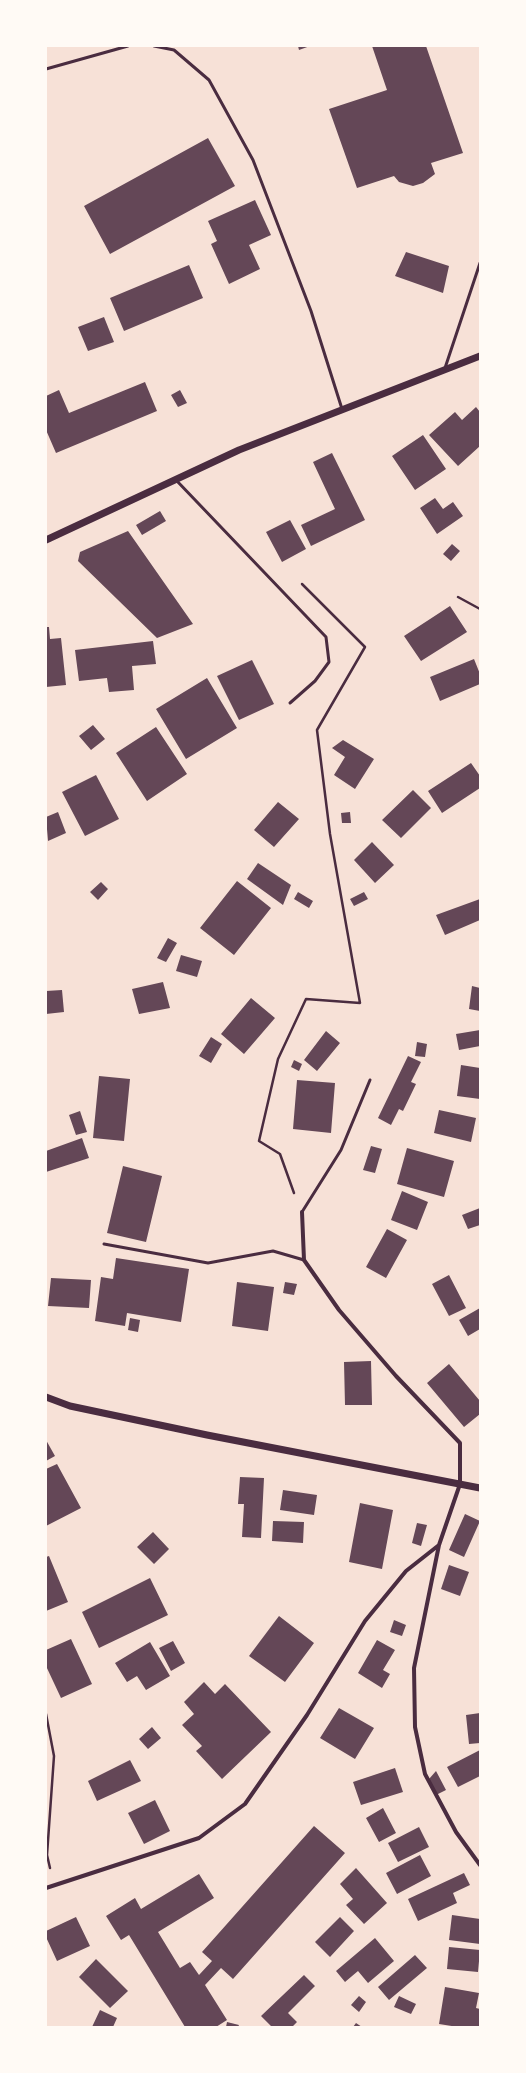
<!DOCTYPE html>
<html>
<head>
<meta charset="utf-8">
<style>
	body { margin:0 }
	#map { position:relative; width:526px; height:2073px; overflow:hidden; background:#f7e1d7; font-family:"Fira Sans Condensed",sans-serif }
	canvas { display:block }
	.frame { position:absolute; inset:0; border:47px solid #fffaf5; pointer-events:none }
</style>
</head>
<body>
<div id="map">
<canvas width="526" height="2073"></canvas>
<div class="frame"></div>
</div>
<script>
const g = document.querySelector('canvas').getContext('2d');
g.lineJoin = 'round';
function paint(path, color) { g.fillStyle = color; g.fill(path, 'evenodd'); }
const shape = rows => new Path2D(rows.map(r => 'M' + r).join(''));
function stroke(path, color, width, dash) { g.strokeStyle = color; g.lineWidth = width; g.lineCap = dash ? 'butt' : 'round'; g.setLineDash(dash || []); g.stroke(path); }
paint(shape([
	[298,46,310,46,299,50],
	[372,46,426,46,463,153,431,163,435,174,423,183,413,186,399,182,394,176,357,188,329,109,387,90],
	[208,138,235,186,110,254,84,206],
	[255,200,271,235,249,245,260,269,229,284,211,244,217,241,208,221],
	[406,252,449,266,443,293,395,276],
	[189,265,203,298,124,331,110,298],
	[104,317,114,342,88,351,78,327],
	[145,382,157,411,56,453,46,430,46,396,59,390,69,413],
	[180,390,187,403,178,407,171,395],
	[476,407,480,412,480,446,458,466,429,435,455,412,462,420],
	[423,435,446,469,415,490,392,456],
	[332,453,365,520,311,546,301,525,335,509,313,462],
	[435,498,443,509,453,502,463,516,437,534,420,508],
	[160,511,166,521,142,535,136,525],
	[290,520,306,549,282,562,266,532],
	[128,531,193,624,157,638,78,561,80,552],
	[452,544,460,551,451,561,443,554],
	[450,606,467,632,421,661,404,636],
	[46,627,49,627,50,639,61,638,66,685,46,687],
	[153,641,156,664,132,666,134,690,109,692,107,678,79,681,75,650],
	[474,659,480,674,480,684,440,701,430,677],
	[252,660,274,704,239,720,217,676],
	[207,678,237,728,186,759,156,709],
	[93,725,105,739,91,750,79,736],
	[156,727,187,774,147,801,116,753],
	[343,740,374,759,355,789,334,775,345,757,332,748],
	[471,763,480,776,480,788,442,813,428,791],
	[96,775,119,819,85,836,62,792],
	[413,790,431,808,401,838,382,820],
	[278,802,299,819,274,847,254,830],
	[58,812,66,833,48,841,46,817],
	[350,812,351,823,342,823,341,813],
	[372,842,394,865,375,883,354,860],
	[258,863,291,885,283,905,247,879],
	[237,881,271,908,234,955,200,928],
	[101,882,108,889,98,900,90,892],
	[298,892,313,901,309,908,294,899],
	[364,892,368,899,354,906,350,899],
	[480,899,480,920,445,935,436,915],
	[168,938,177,943,166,962,157,958],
	[181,955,202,961,197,977,176,971],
	[163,982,170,1008,139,1014,132,989],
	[472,986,480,988,480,1011,469,1009],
	[62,990,64,1012,46,1014,46,991],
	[251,998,275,1018,244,1054,221,1034],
	[480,1030,480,1046,459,1050,456,1034],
	[326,1031,340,1043,317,1071,304,1060],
	[211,1037,222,1044,211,1063,199,1056],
	[417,1042,427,1044,425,1057,415,1056],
	[408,1056,421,1062,411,1082,416,1084,403,1111,399,1109,391,1125,378,1118],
	[294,1060,302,1064,299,1071,291,1067],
	[461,1065,480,1068,480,1099,457,1096],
	[99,1076,130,1079,124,1141,93,1138],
	[297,1080,335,1083,331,1133,293,1129],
	[439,1110,476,1118,471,1142,434,1133],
	[80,1111,87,1132,76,1135,69,1115],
	[82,1138,89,1158,46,1172,46,1151],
	[371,1146,382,1149,375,1173,363,1170],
	[407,1148,454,1161,444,1197,397,1184],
	[123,1166,162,1176,146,1242,107,1233],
	[402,1191,428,1202,417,1230,391,1220],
	[480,1208,480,1225,468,1229,462,1215],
	[387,1229,407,1240,386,1278,366,1267],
	[116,1258,189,1269,181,1322,127,1313,125,1326,95,1321,101,1277,113,1279],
	[449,1275,466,1308,449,1316,432,1284],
	[51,1278,91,1280,89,1308,48,1306],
	[237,1282,274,1287,268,1331,232,1326],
	[285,1282,297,1284,294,1295,283,1293],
	[480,1308,480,1329,468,1336,459,1320],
	[130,1318,140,1320,138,1332,128,1330],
	[371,1361,372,1405,345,1405,344,1362],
	[449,1364,480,1401,480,1414,464,1427,427,1383],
	[46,1440,55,1456,46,1461],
	[57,1464,81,1508,46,1526,46,1469],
	[240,1477,264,1478,261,1538,242,1537,244,1504,238,1504],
	[283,1490,317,1495,314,1515,280,1510],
	[360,1503,393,1510,382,1569,349,1562],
	[465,1514,480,1521,464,1557,449,1550],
	[273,1521,304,1522,303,1543,272,1541],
	[417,1523,427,1525,421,1546,412,1543],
	[153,1532,169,1549,154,1564,137,1547],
	[49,1556,68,1602,46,1611,46,1557],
	[449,1565,469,1572,460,1596,441,1589],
	[150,1578,168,1615,99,1648,82,1612],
	[279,1616,314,1643,285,1682,249,1656],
	[394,1620,406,1625,402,1636,390,1632],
	[71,1639,92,1684,61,1698,46,1666,46,1650],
	[377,1640,395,1650,383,1670,390,1674,382,1688,358,1673],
	[173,1641,185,1663,171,1671,159,1648],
	[150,1642,170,1676,146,1690,137,1676,127,1682,115,1663],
	[204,1682,215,1694,225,1684,271,1732,222,1779,196,1751,202,1746,182,1725,194,1714,184,1702],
	[339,1708,374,1728,355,1759,320,1738],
	[480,1713,480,1743,469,1744,466,1715],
	[152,1727,161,1738,148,1749,139,1739],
	[480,1750,480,1776,458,1787,447,1767],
	[130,1760,141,1781,97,1801,88,1781],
	[395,1768,403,1792,361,1805,353,1782],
	[436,1771,446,1790,436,1795,429,1779],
	[155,1800,170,1831,144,1844,128,1813],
	[383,1808,396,1833,379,1842,366,1818],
	[314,1826,345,1853,233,1979,221,1968,205,1985,227,2020,216,2027,185,2027,129,1935,121,1940,106,1916,135,1898,141,1909,199,1874,214,1898,158,1932,180,1968,190,1962,199,1975,212,1961,202,1952],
	[419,1827,429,1847,398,1862,388,1843],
	[420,1855,431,1876,397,1894,386,1873],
	[356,1868,387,1903,364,1924,346,1905,353,1899,340,1884],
	[464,1873,470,1885,453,1893,457,1903,418,1921,408,1899],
	[452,1915,480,1919,480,1944,449,1940],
	[76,1917,90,1946,57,1961,46,1937,46,1931],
	[340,1917,354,1931,330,1957,315,1942],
	[375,1938,394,1961,368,1983,358,1971,345,1982,336,1971],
	[449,1947,480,1950,478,1972,447,1969],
	[415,1955,427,1968,389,2000,378,1987],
	[96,1959,128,1991,110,2008,79,1977],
	[304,1975,315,1986,288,2013,297,2022,292,2027,270,2027,271,2026,261,2016],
	[445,1987,479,1993,476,2008,480,2009,480,2027,458,2027,439,2024],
	[359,1996,366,2002,359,2012,351,2005],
	[399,1996,416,2004,411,2014,394,2007],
	[100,2010,117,2018,113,2027,92,2027],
	[227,2022,239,2025,238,2027,226,2027],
	[356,2023,362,2027,353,2027]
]), '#644757');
stroke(shape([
	[458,597,480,609],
	[294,1193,280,1154,259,1141,278,1059,306,999,360,1003,330,834,317,730,365,647,302,584],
	[46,1714,54,1756,47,1855,50,1868]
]), '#4a2c40', 2.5);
stroke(shape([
	[154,46,174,50,209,80,253,160,311,311,342,409],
	[46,69,128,46],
	[445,368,480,263],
	[176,480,326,637,329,662,315,681,290,703],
	[302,1212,341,1150,370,1080],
	[104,1244,208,1263,273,1251,304,1260]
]), '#4a2c40', 3);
stroke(shape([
	[302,1212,304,1260,339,1310,396,1376,460,1443,460,1484,439,1545,414,1668,415,1727,425,1774,456,1832,480,1865],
	[46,1888,199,1838,245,1804,307,1715,365,1621,406,1571,439,1545]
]), '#4a2c40', 4);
stroke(shape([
	[46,540,239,450,480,356],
	[46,1397,70,1406,207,1435,480,1488]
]), '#4a2c40', 7);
</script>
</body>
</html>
